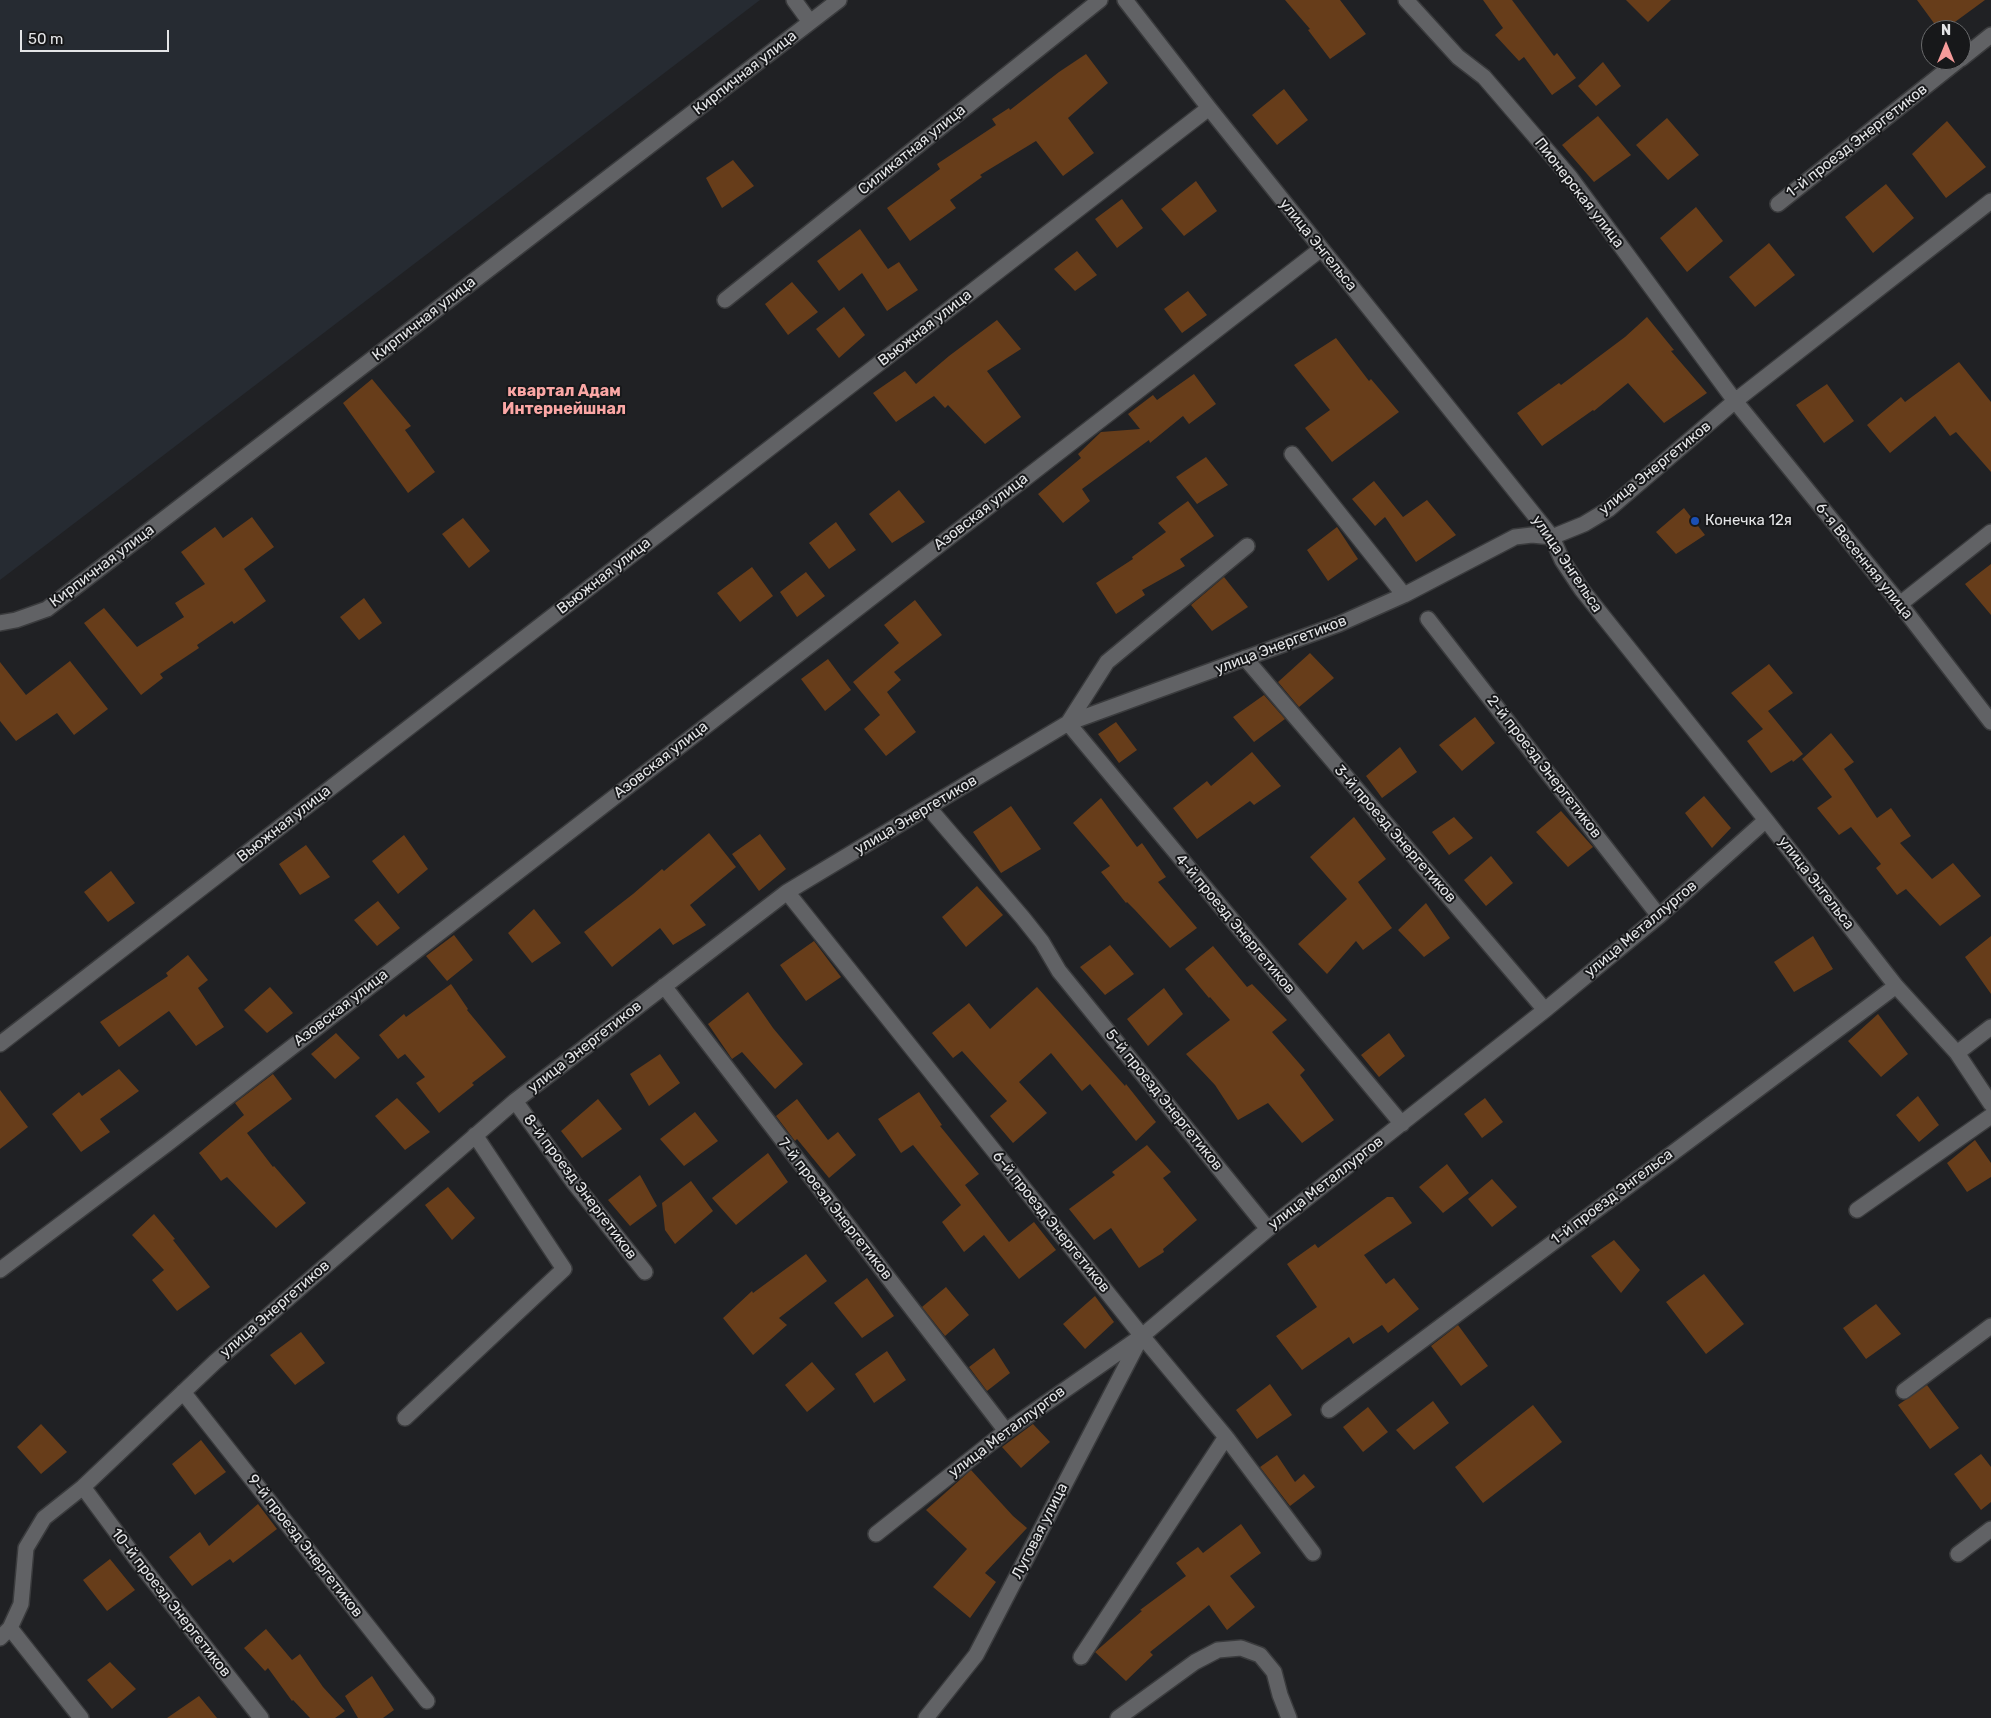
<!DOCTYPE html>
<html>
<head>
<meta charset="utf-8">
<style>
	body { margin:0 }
	#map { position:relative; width:1991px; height:1718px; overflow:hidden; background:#202124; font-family:Rubik,sans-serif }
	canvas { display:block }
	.north { position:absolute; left:1921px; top:20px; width:50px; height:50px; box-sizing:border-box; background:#17181a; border:1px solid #696a6c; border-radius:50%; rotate:0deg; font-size:14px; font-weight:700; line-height:20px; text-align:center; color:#e4e5e7 }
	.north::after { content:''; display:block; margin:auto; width:18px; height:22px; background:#f59b9a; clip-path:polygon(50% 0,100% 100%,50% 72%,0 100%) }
	.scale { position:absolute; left:20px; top:30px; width:149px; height:22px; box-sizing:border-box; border:2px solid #e4e5e7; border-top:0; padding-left:6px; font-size:15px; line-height:18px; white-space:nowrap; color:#e4e5e7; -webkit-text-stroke:4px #17181a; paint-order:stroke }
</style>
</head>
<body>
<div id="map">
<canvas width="1991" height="1718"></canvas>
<div class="north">N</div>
<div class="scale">50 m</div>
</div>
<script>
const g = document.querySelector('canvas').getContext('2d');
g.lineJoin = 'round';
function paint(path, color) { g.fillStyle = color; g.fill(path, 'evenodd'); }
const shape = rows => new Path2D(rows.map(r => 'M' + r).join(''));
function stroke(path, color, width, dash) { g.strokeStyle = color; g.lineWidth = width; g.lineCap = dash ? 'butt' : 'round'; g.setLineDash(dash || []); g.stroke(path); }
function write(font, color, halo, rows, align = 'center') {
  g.font = font + ' Rubik,sans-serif'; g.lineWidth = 4; g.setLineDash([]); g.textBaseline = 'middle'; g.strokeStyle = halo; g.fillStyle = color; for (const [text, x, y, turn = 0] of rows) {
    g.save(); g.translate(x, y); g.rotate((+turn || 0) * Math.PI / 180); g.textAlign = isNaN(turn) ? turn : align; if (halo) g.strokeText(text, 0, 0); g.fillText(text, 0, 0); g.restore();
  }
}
paint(shape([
	[0,0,760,0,0,580]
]), '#262b32');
paint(shape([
	[1285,0,1340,0,1366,34,1330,59,1308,30,1310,29],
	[1483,0,1512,0,1554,56,1557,53,1576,78,1552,95,1524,57,1519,61,1495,35,1503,28],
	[1626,0,1671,0,1648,22],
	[1917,0,1985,0,1944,30,1939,30],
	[1086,54,1108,83,1068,118,1094,153,1063,176,1036,141,980,175,982,177,950,200,956,208,910,241,887,208,940,169,937,164,996,125,992,119,1009,108,1010,110,1059,72],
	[1603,62,1621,86,1596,106,1578,86],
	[1284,89,1308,120,1277,145,1252,115],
	[1598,116,1631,155,1594,182,1562,145],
	[1667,118,1699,155,1668,180,1636,145],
	[1947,121,1986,167,1946,198,1912,154],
	[733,160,754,186,722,208,706,178],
	[1196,181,1217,211,1184,236,1161,209],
	[1886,184,1914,218,1873,253,1845,217],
	[1122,199,1143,228,1117,248,1095,219],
	[1696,207,1723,241,1687,272,1660,238],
	[860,229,888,269,899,262,918,290,887,311,862,273,839,291,817,261],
	[1769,243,1795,275,1755,307,1729,277],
	[1077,251,1097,275,1075,291,1054,269],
	[792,282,818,312,788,335,765,304],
	[1188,291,1207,315,1182,333,1164,309],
	[844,307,865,335,839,358,816,329],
	[1647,317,1674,350,1671,351,1707,393,1664,423,1628,383,1594,411,1593,410,1542,446,1517,413,1559,383,1561,385,1625,337],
	[997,320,1021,349,987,371,1021,417,985,444,948,405,945,408,934,396,896,422,873,393,905,371,916,384,949,356],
	[1336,338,1369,381,1371,379,1399,412,1332,462,1305,428,1330,410,1294,365],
	[1959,362,1991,402,1991,472,1956,432,1950,436,1935,416,1890,453,1867,425,1901,397,1905,402],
	[1194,374,1216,404,1189,424,1183,416,1150,443,1149,440,1082,489,1090,501,1063,523,1038,494,1081,458,1078,454,1101,432,1140,429,1128,414,1153,395,1157,400],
	[372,379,411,426,405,430,435,472,408,493,343,403],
	[1827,384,1854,421,1824,443,1796,405],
	[1206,457,1228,485,1197,504,1176,477],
	[1374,481,1403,517,1427,500,1456,535,1416,562,1385,517,1375,526,1352,499],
	[899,490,925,522,892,543,869,514],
	[1188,501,1214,536,1180,559,1185,566,1142,590,1145,595,1116,614,1096,583,1133,559,1132,557,1166,532,1158,523],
	[1684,508,1705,535,1676,554,1656,532],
	[252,517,274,547,244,569,266,601,234,624,232,621,197,645,199,648,160,674,163,678,141,695,84,623,104,608,137,647,184,617,175,603,205,584,181,552,215,527,223,538],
	[463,518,490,551,469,568,442,534],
	[836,522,856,550,829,569,809,543],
	[1337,527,1358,559,1328,581,1307,550],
	[1991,564,1991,615,1965,584],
	[752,567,773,596,740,622,717,593],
	[806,572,825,596,797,617,780,592],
	[1224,577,1248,607,1212,631,1191,605],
	[364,598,382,623,359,640,340,617],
	[915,600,942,635,894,672,901,680,887,692,916,732,886,756,864,729,880,715,853,682,899,643,884,625],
	[1310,653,1334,678,1299,707,1278,682],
	[828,659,851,690,825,711,801,679],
	[70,661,108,709,74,735,57,713,16,741,0,721,0,662,26,695],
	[1769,664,1793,693,1768,711,1803,754,1793,762,1792,760,1771,773,1747,741,1763,729,1731,693],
	[1264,695,1285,719,1254,742,1233,717],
	[1475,717,1495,743,1462,771,1439,745],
	[1116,722,1137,750,1119,763,1098,734],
	[1831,733,1854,762,1844,769,1877,818,1891,808,1911,836,1900,843,1932,879,1953,863,1981,896,1940,926,1906,889,1897,895,1876,868,1881,864,1851,827,1839,835,1817,808,1832,797,1802,759],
	[1400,747,1417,772,1382,798,1366,776],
	[1252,752,1281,786,1254,805,1250,801,1197,839,1173,808,1207,781,1211,786],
	[1704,796,1731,828,1712,848,1685,813],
	[1101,798,1137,847,1142,843,1166,877,1158,882,1197,928,1170,948,1135,910,1127,902,1126,903,1101,872,1110,866,1073,823],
	[1011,806,1041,849,1001,873,973,832],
	[1561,811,1593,847,1568,867,1536,832],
	[1354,817,1386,859,1358,882,1392,928,1363,950,1356,941,1327,974,1298,944,1347,899,1310,857],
	[1454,817,1473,838,1449,855,1432,832],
	[709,833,736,867,690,905,706,925,673,945,660,928,612,967,584,932,633,894,662,869,664,871],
	[760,834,786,869,759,891,732,854],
	[404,835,428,869,398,894,372,861],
	[306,845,330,877,300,895,279,864],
	[1491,856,1513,883,1486,906,1464,880],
	[111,871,135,903,108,922,84,892],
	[977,886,1003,915,966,947,942,917],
	[378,901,400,928,377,946,354,920],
	[1426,903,1450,938,1424,957,1398,930],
	[534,909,561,943,532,963,508,933],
	[454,935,473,960,447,981,426,956],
	[1813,936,1833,969,1794,992,1774,962],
	[1991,936,1991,994,1965,957],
	[814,941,841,977,806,1001,780,965],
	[1110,945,1134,974,1105,995,1080,967],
	[1213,946,1247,987,1252,984,1287,1020,1272,1032,1305,1070,1300,1075,1334,1120,1302,1143,1268,1103,1238,1120,1215,1085,1186,1054,1230,1020,1210,997,1209,998,1185,969],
	[188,955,208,980,198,988,224,1027,196,1046,169,1011,119,1047,100,1022,168,976,166,973],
	[451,984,468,1009,467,1010,506,1057,472,1083,474,1085,439,1113,416,1083,425,1077,405,1054,398,1059,379,1035,404,1014,406,1017],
	[270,987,293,1013,267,1033,244,1010],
	[1037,987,1125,1086,1126,1084,1156,1122,1136,1141,1090,1084,1082,1091,1051,1053,1019,1082,1047,1113,1013,1143,990,1116,1007,1101,962,1051,953,1058,932,1033,969,1003,990,1029],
	[1164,988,1183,1014,1148,1046,1127,1019],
	[748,992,773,1028,803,1064,775,1089,742,1052,732,1059,708,1024],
	[1878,1014,1908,1054,1881,1077,1848,1041],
	[336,1033,360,1058,335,1079,311,1054],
	[1389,1033,1405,1056,1379,1077,1361,1055],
	[660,1054,680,1083,649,1106,630,1074],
	[119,1069,139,1091,100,1119,110,1132,81,1152,52,1114,79,1092,82,1096],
	[273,1074,292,1099,247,1133,273,1167,274,1166,306,1203,276,1228,227,1177,221,1181,199,1153,244,1115,235,1103],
	[0,1090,28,1127,0,1149],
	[919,1092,942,1125,940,1126,979,1174,965,1185,1009,1242,1034,1222,1056,1250,1019,1279,984,1235,964,1252,942,1222,961,1205,913,1145,901,1153,878,1119],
	[1918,1096,1939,1125,1919,1142,1896,1115],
	[397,1098,430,1132,405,1150,375,1116],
	[1485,1098,1503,1122,1482,1138,1464,1114],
	[598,1099,622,1129,582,1158,561,1131],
	[797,1099,828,1140,838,1132,856,1155,829,1178,797,1139,795,1141,776,1116],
	[695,1112,718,1141,684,1166,660,1139],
	[1975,1140,1991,1163,1991,1177,1967,1192,1947,1163],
	[1147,1145,1171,1172,1163,1178,1197,1220,1163,1249,1164,1252,1139,1268,1111,1228,1094,1240,1069,1209,1115,1175,1112,1172],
	[768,1153,788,1182,736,1225,712,1198],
	[1447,1164,1469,1193,1443,1213,1419,1187],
	[640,1175,657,1206,630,1226,608,1200],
	[1492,1179,1517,1207,1492,1227,1468,1199],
	[691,1181,713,1211,675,1244,665,1230,662,1203],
	[448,1187,475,1218,452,1240,425,1205],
	[1387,1197,1393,1197,1412,1223,1364,1255,1386,1284,1394,1278,1419,1309,1388,1333,1382,1325,1353,1344,1349,1337,1302,1370,1276,1336,1317,1307,1287,1264,1315,1244,1318,1248],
	[154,1214,175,1239,173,1240,210,1287,177,1311,152,1280,164,1270,132,1235],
	[1614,1240,1640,1270,1621,1293,1591,1256],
	[806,1254,827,1281,779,1318,787,1325,753,1355,723,1318,752,1291,753,1293],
	[1704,1274,1744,1324,1706,1354,1666,1302],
	[867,1278,894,1316,862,1338,834,1303],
	[946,1287,969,1315,945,1336,922,1307],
	[1095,1296,1114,1322,1085,1349,1063,1324],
	[1876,1304,1901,1334,1866,1359,1843,1328],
	[1458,1325,1488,1366,1461,1386,1431,1346],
	[301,1332,325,1363,295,1385,270,1355],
	[994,1348,1010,1373,987,1391,969,1367],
	[887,1351,906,1380,874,1403,855,1374],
	[812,1362,835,1389,807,1412,785,1385],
	[1270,1384,1292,1415,1257,1439,1236,1410],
	[1927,1385,1959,1428,1930,1449,1898,1405],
	[1433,1401,1449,1423,1414,1450,1396,1430],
	[1533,1405,1562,1442,1483,1503,1455,1467],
	[1368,1407,1388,1432,1363,1452,1343,1427],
	[41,1424,67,1452,41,1474,17,1447],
	[1033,1424,1050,1442,1021,1468,1002,1447],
	[201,1440,226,1472,195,1495,172,1464],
	[1981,1454,1991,1467,1991,1502,1981,1510,1954,1474],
	[1277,1455,1295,1482,1304,1474,1315,1487,1290,1506,1260,1467],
	[971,1470,1013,1516,1027,1528,985,1573,996,1582,970,1618,933,1587,967,1549,926,1510],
	[258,1504,277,1529,233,1563,230,1559,192,1586,169,1557,200,1532,209,1546],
	[1241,1524,1261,1553,1230,1576,1255,1607,1227,1630,1209,1605,1150,1652,1153,1655,1126,1681,1095,1652,1142,1611,1140,1610,1186,1576,1176,1563,1198,1547,1203,1553],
	[110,1559,135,1590,107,1611,83,1580],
	[266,1629,292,1660,300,1654,323,1687,345,1711,335,1718,310,1718,293,1700,292,1701,268,1668,265,1671,244,1648],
	[110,1662,136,1689,112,1709,87,1680],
	[372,1676,394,1710,383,1718,358,1718,345,1696],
	[199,1696,217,1718,167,1718]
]), '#673d1a');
const minor = shape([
	[794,0,810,22],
	[1125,0,1209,108,1552,537,1562,560,1582,590,1766,820,1896,986,1957,1053,1991,1104],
	[1406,0,1458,57,1484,77,1570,177,1735,401,1900,604,1991,722],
	[1961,59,1991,35],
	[1778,204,1959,60],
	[725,300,1100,0],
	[1292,454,1404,595],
	[1247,546,1107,662,1068,723,1402,1124],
	[1900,604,1991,532],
	[1428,619,1659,916],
	[0,623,16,620,47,609,839,0],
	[1245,658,1545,1010],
	[928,807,1023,918,1042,942,1059,971,1268,1229],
	[787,892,1142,1336,1226,1437,1313,1553],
	[664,986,1006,1431],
	[0,1044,1209,108],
	[1957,1053,1991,1027],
	[515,1101,574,1183,645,1272],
	[1857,1210,1991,1116],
	[0,1270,167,1144,1321,249],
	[1904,1391,1991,1326],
	[183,1392,427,1701],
	[1329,1410,1896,986],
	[405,1418,564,1269,475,1135],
	[83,1487,137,1560,261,1718],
	[876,1534,1006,1431,1142,1336,1268,1229,1545,1010,1659,916,1766,820],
	[1958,1554,1991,1529],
	[10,1628,81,1718],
	[0,1638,10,1628,21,1604,26,1548,44,1518,83,1487,215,1362,515,1101,787,892,1068,723,1339,624,1404,595,1515,537,1532,535,1552,537,1584,524,1609,509,1735,401,1991,201],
	[1081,1657,1226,1437],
	[926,1718,976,1655,1140,1339],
	[1118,1718,1195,1662,1218,1650,1241,1648,1260,1655,1274,1672,1280,1695,1289,1718]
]);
stroke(minor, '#3a3b3d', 18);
stroke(minor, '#616265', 15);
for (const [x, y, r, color] of [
	[1695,521,5,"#1a4fb4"]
]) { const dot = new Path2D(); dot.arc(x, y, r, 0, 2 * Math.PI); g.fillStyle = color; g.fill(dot); stroke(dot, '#17181a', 2); }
write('15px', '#e4e5e7', '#17181a', [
	["Кирпичная улица",745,73,-38],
	["1-й проезд Энергетиков",1857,141,-38],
	["Силикатная улица",912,150,-39],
	["Пионерская улица",1579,193,52],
	["улица Энгельса",1318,245,51],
	["Кирпичная улица",424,319,-38],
	["Вьюжная улица",925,328,-38],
	["улица Энергетиков",1655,468,-39],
	["Азовская улица",981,512,-38],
	["6-я Весенняя улица",1864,561,51],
	["улица Энгельса",1567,564,56],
	["Кирпичная улица",102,566,-37],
	["Вьюжная улица",604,576,-38],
	["улица Энергетиков",1281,645,-21],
	["Азовская улица",661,760,-38],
	["2-й проезд Энергетиков",1544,767,52],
	["улица Энергетиков",916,815,-31],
	["Вьюжная улица",284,824,-38],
	["3-й проезд Энергетиков",1395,834,49],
	["улица Энгельса",1816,883,52],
	["4-й проезд Энергетиков",1235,924,50],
	["улица Металлургов",1641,929,-40],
	["Азовская улица",341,1008,-38],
	["улица Энергетиков",585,1047,-38],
	["5-й проезд Энергетиков",1164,1100,51],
	["улица Металлургов",1326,1183,-38],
	["8-й проезд Энергетиков",580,1187,53],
	["1-й проезд Энгельса",1612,1197,-37],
	["7-й проезд Энергетиков",835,1209,52],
	["6-й проезд Энергетиков",1051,1222,51],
	["улица Энергетиков",275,1309,-41],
	["улица Металлургов",1007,1432,-37],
	["Луговая улица",1040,1531,-63],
	["9-й проезд Энергетиков",305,1546,52],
	["10-й проезд Энергетиков",171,1603,52]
]);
write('15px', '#e4e5e7', '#17181a', [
	["Конечка 12я",1705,521]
], 'left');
write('bold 16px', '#fba7a5', '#17181a', [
	["квартал Адам",564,391],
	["Интернейшнал",564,409]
]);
</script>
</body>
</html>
